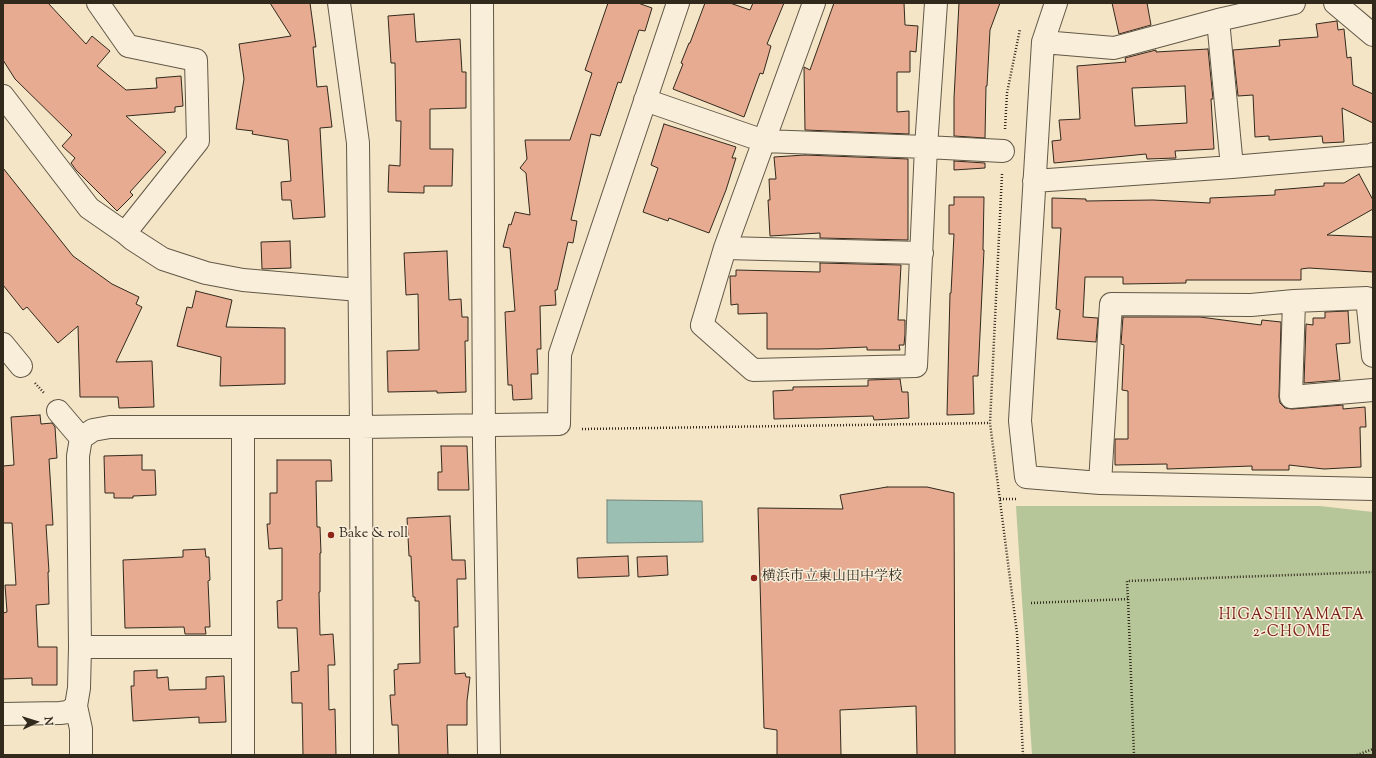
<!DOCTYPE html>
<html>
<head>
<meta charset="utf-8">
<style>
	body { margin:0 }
	#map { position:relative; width:1376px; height:758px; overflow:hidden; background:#f4e5c6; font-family:"Sorts Mill Goudy",serif }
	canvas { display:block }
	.frame { position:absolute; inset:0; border:4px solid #32291d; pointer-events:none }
	.north { position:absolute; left:16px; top:702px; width:40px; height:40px; -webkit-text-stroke:3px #f8eeda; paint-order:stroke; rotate:86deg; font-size:11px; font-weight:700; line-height:16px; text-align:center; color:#32291d }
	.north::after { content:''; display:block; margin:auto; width:14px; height:18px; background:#32291d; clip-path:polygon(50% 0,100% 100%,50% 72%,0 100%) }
</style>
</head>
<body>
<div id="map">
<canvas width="1376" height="758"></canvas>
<div class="frame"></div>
<div class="north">N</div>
</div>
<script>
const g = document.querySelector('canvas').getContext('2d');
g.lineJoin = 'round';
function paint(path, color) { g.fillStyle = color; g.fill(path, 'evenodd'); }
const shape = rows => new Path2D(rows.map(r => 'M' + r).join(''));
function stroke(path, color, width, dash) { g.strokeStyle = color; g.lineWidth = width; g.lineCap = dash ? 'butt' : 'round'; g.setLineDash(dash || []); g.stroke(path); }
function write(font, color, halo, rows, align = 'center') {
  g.font = font + ' "Sorts Mill Goudy","Noto Serif JP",serif'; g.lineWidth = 3; g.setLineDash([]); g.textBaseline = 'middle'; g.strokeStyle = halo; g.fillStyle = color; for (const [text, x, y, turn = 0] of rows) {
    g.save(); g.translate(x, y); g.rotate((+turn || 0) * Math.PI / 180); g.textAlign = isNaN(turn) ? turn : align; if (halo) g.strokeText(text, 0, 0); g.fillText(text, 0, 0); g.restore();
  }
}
paint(shape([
	[1016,506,1320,506,1373,512,1373,755,1032,755]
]), '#b6c699');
const water = shape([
	[607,500,702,501,703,542,607,543,607,500]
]);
paint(water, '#9cbfb4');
stroke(water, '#728378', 1);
const building = shape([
	[3,3,48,3,86,44,92,36,110,51,97,66,126,90,157,88,156,78,181,76,183,106,175,107,175,112,126,116,166,152,130,192,133,195,117,211,76,170,71,163,75,158,62,146,72,135,15,79,3,60,3,3],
	[270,3,310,3,316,47,313,47,317,87,327,86,332,127,320,128,325,217,293,219,291,200,282,200,281,182,291,181,288,140,252,134,253,131,236,129,244,79,239,44,291,36,270,3],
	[608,3,638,3,652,8,645,31,639,30,621,83,618,82,600,136,591,134,571,220,577,221,573,243,568,242,557,290,555,290,556,305,540,306,541,349,537,349,538,374,531,374,532,399,513,400,512,385,508,385,505,312,515,311,510,248,503,247,509,224,511,225,515,212,530,215,526,173,520,168,527,159,525,140,570,140,592,73,585,70,608,3],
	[705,3,730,3,750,10,753,3,784,3,767,44,771,46,763,74,760,73,744,117,673,89,683,64,681,63,689,43,690,43,705,3],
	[834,3,904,3,905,25,918,26,916,52,910,51,910,72,897,72,897,112,909,111,909,134,805,130,804,67,810,70,834,3],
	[959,3,1000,3,990,30,987,86,986,86,985,138,954,136,954,98,959,3],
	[1112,3,1147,3,1151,25,1119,34,1112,3],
	[414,14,416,42,460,39,462,72,466,72,466,108,430,109,430,149,453,149,452,186,424,186,424,193,388,192,389,165,400,166,401,121,396,121,395,63,391,63,388,16,414,14],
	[1337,21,1338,30,1344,29,1347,58,1351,57,1353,85,1373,94,1373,123,1342,108,1344,142,1323,143,1322,136,1269,140,1269,136,1255,137,1253,95,1238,96,1233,50,1280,46,1279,40,1318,37,1316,24,1337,21],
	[1208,49,1213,99,1211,99,1214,149,1175,151,1176,158,1147,159,1146,154,1054,163,1052,141,1061,140,1059,120,1080,119,1077,66,1126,62,1125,58,1156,50,1156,52,1208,49],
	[1185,86,1187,123,1135,126,1132,88,1185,86],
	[664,124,736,147,732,158,736,158,726,190,709,233,669,218,668,221,643,212,658,168,651,165,664,124],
	[805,155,908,159,908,240,820,238,820,233,770,236,768,200,770,200,769,179,776,179,774,157,805,155],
	[954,161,985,163,985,168,954,170,954,161],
	[3,168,73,256,112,284,139,297,136,304,142,307,116,362,152,361,154,407,119,408,118,397,80,397,78,326,58,343,27,307,23,310,3,285,3,168],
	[1359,174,1373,200,1373,209,1327,235,1373,237,1373,272,1309,268,1301,269,1301,280,1186,280,1186,283,1123,284,1123,277,1085,277,1083,317,1098,318,1096,342,1057,339,1060,310,1056,309,1061,228,1052,228,1052,198,1086,199,1086,201,1153,200,1210,203,1210,198,1275,195,1275,190,1324,186,1324,183,1344,183,1359,174],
	[954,197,984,197,983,250,984,250,978,376,973,376,974,414,947,415,950,293,951,293,954,234,949,234,949,205,954,205,954,197],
	[290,241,291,268,262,269,261,242,290,241],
	[447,251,449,300,461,299,462,317,468,317,468,341,465,341,466,392,437,393,437,391,388,392,387,351,419,350,418,294,406,295,404,253,447,251],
	[820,263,901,265,898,320,905,320,905,334,904,345,899,345,900,350,867,350,867,347,819,349,767,349,767,313,738,314,738,304,731,305,730,276,736,276,736,270,820,272,820,263],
	[196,291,232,300,226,327,285,328,285,384,220,386,221,357,177,346,187,307,192,308,196,291],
	[1348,311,1350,343,1336,344,1340,380,1304,383,1306,324,1313,325,1313,318,1325,318,1325,312,1348,311],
	[1123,317,1200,317,1261,325,1262,320,1281,322,1279,397,1280,403,1285,408,1292,409,1343,405,1343,409,1365,407,1366,427,1360,427,1361,467,1324,469,1289,465,1289,470,1252,470,1252,466,1167,469,1167,464,1115,465,1115,439,1128,439,1128,391,1122,390,1124,345,1121,344,1123,317],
	[900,379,902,392,908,392,909,418,874,420,873,416,774,419,773,391,793,390,793,387,868,386,868,380,900,379],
	[40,415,41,424,52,423,55,427,57,458,49,459,53,525,46,525,49,572,48,572,49,604,36,605,38,647,57,647,57,685,32,685,32,678,3,679,3,613,7,612,5,585,16,585,12,523,3,523,3,466,14,465,11,417,40,415],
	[441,446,467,446,469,490,438,490,438,472,442,472,441,446],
	[142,455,142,470,155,470,156,495,133,496,133,498,114,498,114,493,105,493,104,456,142,455],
	[277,460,331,460,332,481,316,481,317,527,320,527,321,553,320,553,320,592,319,592,320,635,333,634,335,665,328,665,329,710,335,709,336,755,303,755,302,703,292,703,291,672,299,671,297,628,278,628,277,601,282,600,282,548,269,549,267,524,270,524,270,493,277,493,277,460],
	[887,487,927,487,954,493,955,755,917,755,916,706,840,710,841,755,777,755,777,730,764,728,758,508,843,509,840,495,887,487],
	[450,516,452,560,465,560,466,579,457,579,458,627,454,627,455,674,465,673,466,677,470,677,467,701,467,725,447,725,448,755,399,755,398,725,392,725,390,695,395,695,394,670,398,669,398,664,420,663,419,601,415,601,415,597,413,597,411,556,409,556,407,518,450,516],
	[205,549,206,557,209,557,210,580,208,581,210,627,205,627,206,634,185,634,184,627,125,628,123,560,183,557,183,550,205,549],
	[628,556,629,576,578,578,577,558,628,556],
	[667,556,668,575,638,577,637,557,667,556],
	[157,670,157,678,168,677,169,690,206,689,206,677,224,676,226,722,199,723,199,717,133,721,131,686,134,686,134,671,157,670]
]);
paint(building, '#e6ab91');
stroke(building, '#32291d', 1);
const minor = shape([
	[98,3,128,46,196,60,198,141,125,233],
	[339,3,358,143,361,427,362,755],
	[482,3,484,444,489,755],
	[814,3,725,248,702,325,753,370,916,366,926,147,1003,151],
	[1056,3,1043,42,1020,421,1026,477,1100,483,1373,489],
	[1335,3,1373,35],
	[1218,20,1232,167],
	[1043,42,1114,48,1218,20,1294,3],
	[3,96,89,208,125,233,132,239,163,259,206,273,243,280,359,290],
	[645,100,764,141,926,147,936,3],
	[1034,181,1232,167,1372,155,1373,154],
	[725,248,922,253],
	[1294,301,1291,397,1373,390],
	[3,344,21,366],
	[58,411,81,438],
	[1100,483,1111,304,1251,305,1294,301,1367,298,1373,356],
	[80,647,243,647],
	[76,706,81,729,81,755],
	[3,714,60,713,68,712,76,706,79,688,80,647,78,456,81,438,93,430,110,427,361,427,559,424,560,354,678,3],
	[243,755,243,428]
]);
stroke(minor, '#625847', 24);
stroke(shape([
	[1005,129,1007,93,1020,29],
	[1002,174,990,423,1017,633,1023,755],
	[35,383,44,393],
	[582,429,990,423],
	[1000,499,1017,499],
	[1128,599,1134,755],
	[1031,603,1128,599,1127,581,1373,572],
	[1357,755,1373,749]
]), '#32291d', 2.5, [1, 2]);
stroke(minor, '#f8eeda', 22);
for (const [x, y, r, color] of [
	[331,535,4,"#8f2418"],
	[754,578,4,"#8f2418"]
]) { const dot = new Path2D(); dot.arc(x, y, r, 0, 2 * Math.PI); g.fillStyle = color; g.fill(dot); stroke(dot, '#f8eeda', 1.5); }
write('14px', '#32291d', '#f8eeda', [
	["Bake & roll",339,535],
	["横浜市立東山田中学校",762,578]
], 'left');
g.letterSpacing = '1px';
write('15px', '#7a1f14', '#f8eeda', [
	["HIGASHIYAMATA",1292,616],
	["2-CHOME",1292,633]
]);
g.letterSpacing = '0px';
</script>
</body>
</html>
